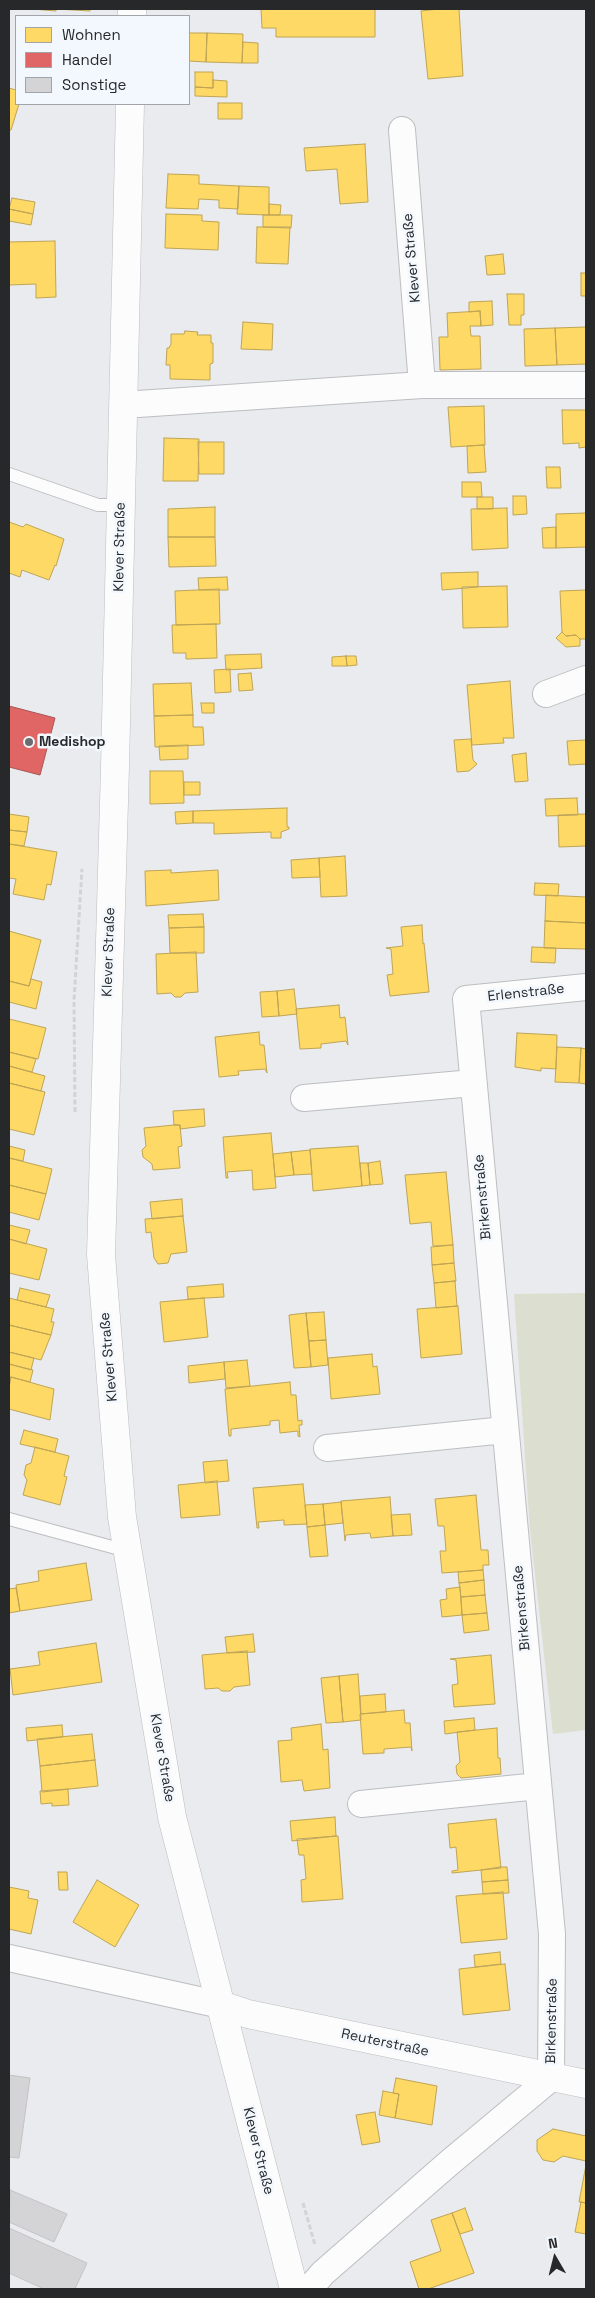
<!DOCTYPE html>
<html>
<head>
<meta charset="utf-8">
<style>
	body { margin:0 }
	#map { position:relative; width:595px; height:2298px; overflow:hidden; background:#e9ebee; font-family:"Space Grotesk",sans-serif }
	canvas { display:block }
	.frame { position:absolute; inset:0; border:10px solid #26282a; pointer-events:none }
	.legend { position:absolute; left:15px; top:15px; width:175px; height:90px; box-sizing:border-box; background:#f3f8fe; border:1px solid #a1a5a9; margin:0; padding:6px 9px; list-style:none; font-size:15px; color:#26282a }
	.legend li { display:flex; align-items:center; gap:10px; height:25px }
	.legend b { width:25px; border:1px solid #a1a5a9 }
	.north { position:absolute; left:530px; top:2233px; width:50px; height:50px; -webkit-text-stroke:4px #f3f8fe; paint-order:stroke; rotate:352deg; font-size:14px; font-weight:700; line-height:20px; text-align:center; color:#26282a }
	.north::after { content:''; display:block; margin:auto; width:18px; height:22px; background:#26282a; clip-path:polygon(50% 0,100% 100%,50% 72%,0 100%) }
</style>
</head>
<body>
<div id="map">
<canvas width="595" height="2298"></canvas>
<div class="frame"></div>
<ul class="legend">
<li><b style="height:14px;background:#ffd966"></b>Wohnen</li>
<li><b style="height:14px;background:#e06666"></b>Handel</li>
<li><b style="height:14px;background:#d4d3d5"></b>Sonstige</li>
</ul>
<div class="north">N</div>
</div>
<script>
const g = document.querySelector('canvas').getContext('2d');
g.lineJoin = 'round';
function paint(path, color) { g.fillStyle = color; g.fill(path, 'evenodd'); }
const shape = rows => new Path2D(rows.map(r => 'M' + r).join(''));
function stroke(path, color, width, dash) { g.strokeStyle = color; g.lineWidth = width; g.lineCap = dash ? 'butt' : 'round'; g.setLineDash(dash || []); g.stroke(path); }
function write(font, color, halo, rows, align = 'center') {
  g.font = font + ' "Space Grotesk",sans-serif'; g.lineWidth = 5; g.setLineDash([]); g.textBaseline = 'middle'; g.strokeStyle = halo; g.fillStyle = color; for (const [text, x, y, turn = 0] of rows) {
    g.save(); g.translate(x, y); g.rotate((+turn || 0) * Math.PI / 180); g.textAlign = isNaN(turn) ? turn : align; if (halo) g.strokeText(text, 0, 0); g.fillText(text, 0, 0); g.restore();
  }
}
paint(shape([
	[586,1293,586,1730,553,1734,530,1530,514,1294]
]), '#dcded0');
const homes = shape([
	[32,9,90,9,90,11,56,9,56,11,32,9],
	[261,9,375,9,375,37,276,37,276,28,262,28,261,9],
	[439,9,459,9,463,76,428,79,421,11,439,9],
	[189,33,207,33,206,62,189,61,189,33],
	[207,33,243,34,242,63,206,62,207,33],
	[243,42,258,43,258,63,242,63,243,42],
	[195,72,213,72,213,88,195,87,195,72],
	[213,80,227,81,227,97,195,96,195,87,213,88,213,80],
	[9,88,16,90,16,104,19,104,11,130,9,130,9,88],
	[218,103,242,103,242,119,218,119,218,103],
	[365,144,368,202,340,204,337,169,306,171,304,148,365,144],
	[168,174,199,175,199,184,239,186,238,209,219,208,219,200,199,199,198,209,166,208,168,174],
	[239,186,269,187,269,215,237,214,239,186],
	[12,198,35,202,33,214,9,209,12,198],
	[269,204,281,205,280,215,269,215,269,204],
	[9,209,33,214,31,225,9,221,9,209],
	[166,214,202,215,202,221,219,222,218,250,165,248,166,214],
	[263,215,292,215,291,228,263,227,263,215],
	[257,227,290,227,288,264,256,263,257,227],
	[55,241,56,297,36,298,36,284,9,285,9,242,55,241],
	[503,254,505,274,487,275,485,256,503,254],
	[581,273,586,273,586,296,581,296,581,273],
	[507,294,524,294,524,315,521,315,521,325,509,325,507,294],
	[492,301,493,325,481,326,480,311,469,312,469,302,492,301],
	[480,311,481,326,470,326,471,336,480,336,481,369,440,370,439,337,448,337,447,313,480,311],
	[243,322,273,324,272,350,241,349,243,322],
	[586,327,586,364,557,365,555,328,586,327],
	[555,328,557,365,525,366,524,329,555,328],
	[185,331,198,332,197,335,211,335,211,343,213,343,213,363,210,364,210,380,170,379,170,365,166,365,167,348,169,348,171,344,171,334,184,334,185,331],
	[484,406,485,445,451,447,448,407,484,406],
	[562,410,586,410,586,447,579,448,579,443,563,444,562,410],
	[164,438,199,439,198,481,163,481,164,438],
	[198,442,224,442,224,474,199,474,198,442],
	[484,445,486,472,468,473,467,446,484,445],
	[546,467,560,467,561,488,547,488,546,467],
	[462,482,481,482,482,497,462,497,462,482],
	[513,496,526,496,527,514,513,515,513,496],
	[477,497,493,497,493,509,477,509,477,497],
	[215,507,215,537,168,537,168,509,215,507],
	[507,508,508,548,472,550,471,509,507,508],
	[586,513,586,547,556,548,556,514,586,513],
	[9,522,23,527,26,524,64,539,56,566,55,565,49,580,22,570,20,577,9,573,9,522],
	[556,527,556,548,543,548,542,528,556,527],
	[168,537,215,537,216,566,169,567,168,537],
	[478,572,478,587,442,590,441,573,478,572],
	[227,577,228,590,199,590,198,578,227,577],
	[507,586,508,627,463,628,462,587,507,586],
	[219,589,220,624,176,625,175,591,219,589],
	[586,590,586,639,580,639,576,635,566,636,562,632,560,591,586,590],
	[216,624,217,658,186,659,186,653,173,653,172,625,216,624],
	[562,632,566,636,576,635,580,639,580,646,566,647,556,638,562,632],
	[261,654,262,668,226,670,225,655,261,654],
	[346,656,356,656,357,665,347,666,346,656],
	[346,656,347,666,332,666,332,657,346,656],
	[230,669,231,692,215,693,214,670,230,669],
	[251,673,253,690,239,691,238,674,251,673],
	[510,681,514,738,503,738,504,743,472,745,467,685,510,681],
	[191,683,193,715,154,716,153,684,191,683],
	[201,703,214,703,214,713,202,713,201,703],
	[193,715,193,727,203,727,204,745,155,747,154,716,193,715],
	[471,739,473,760,477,764,469,771,457,772,454,740,471,739],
	[586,740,586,764,569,765,567,741,586,740],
	[188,745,188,759,160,760,159,746,188,745],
	[526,753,528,781,515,782,512,755,526,753],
	[150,771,183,771,184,803,150,804,150,771],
	[184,782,200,782,200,795,184,795,184,782],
	[577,798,578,815,546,816,545,799,577,798],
	[287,808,287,827,289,827,289,829,281,832,281,838,271,838,271,832,214,834,214,823,193,823,193,811,287,808],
	[193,811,193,823,176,824,175,812,193,811],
	[9,814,29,817,27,832,9,830,9,814],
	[586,814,586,846,559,847,558,815,586,814],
	[9,830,27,832,24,846,9,844,9,830],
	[9,844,57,852,51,885,47,884,44,900,13,894,16,879,9,878,9,844],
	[345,856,347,896,321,897,319,858,345,856],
	[319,858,320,877,292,878,291,860,319,858],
	[171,870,171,873,218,870,219,900,146,906,145,871,171,870],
	[535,883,559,884,558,896,534,895,535,883],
	[546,895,586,897,586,923,545,921,546,895],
	[203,914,204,927,169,928,168,915,203,914],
	[545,921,586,923,586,949,544,948,545,921],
	[422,925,423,944,424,943,429,992,390,996,387,975,393,974,391,949,386,948,403,946,401,927,422,925],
	[204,927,204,953,170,953,169,928,204,927],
	[9,931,41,940,29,986,9,981,9,931],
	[532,947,556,948,555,963,531,962,532,947],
	[196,952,198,992,185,993,181,997,175,997,171,993,157,994,156,954,196,952],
	[31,979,42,982,36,1009,9,1002,9,981,29,986,31,979],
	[294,989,297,1014,279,1016,277,991,294,989],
	[277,991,279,1016,262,1017,260,992,277,991],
	[339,1005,340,1018,345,1017,348,1045,346,1041,321,1044,321,1048,300,1049,296,1009,339,1005],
	[9,1019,46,1028,38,1059,9,1052,9,1019],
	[259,1032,260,1045,264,1045,267,1073,265,1069,238,1071,239,1075,219,1077,215,1037,259,1032],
	[517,1033,557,1035,556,1069,541,1068,541,1071,515,1067,517,1033],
	[557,1047,581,1048,579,1083,555,1082,557,1047],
	[581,1048,586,1049,586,1084,579,1083,581,1048],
	[9,1052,36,1059,32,1072,9,1066,9,1052],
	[9,1066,45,1076,41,1091,9,1083,9,1066],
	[9,1083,45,1092,34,1135,9,1129,9,1083],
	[204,1109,205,1126,180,1129,180,1125,174,1125,173,1111,204,1109],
	[174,1125,180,1125,182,1146,178,1147,180,1168,153,1170,152,1164,143,1157,142,1150,146,1146,144,1128,174,1125],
	[271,1133,276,1188,253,1190,252,1170,227,1172,228,1178,226,1178,223,1137,271,1133],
	[9,1146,25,1150,23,1161,9,1158,9,1146],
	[358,1146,362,1186,313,1191,310,1149,358,1146],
	[310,1150,312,1174,294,1175,291,1152,310,1150],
	[291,1152,294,1175,275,1177,273,1154,291,1152],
	[9,1158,52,1169,46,1194,9,1185,9,1158],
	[380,1161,383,1184,370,1185,368,1163,380,1161],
	[360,1163,368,1163,370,1185,362,1186,360,1163],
	[446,1172,453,1245,433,1246,431,1222,410,1224,405,1175,446,1172],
	[9,1185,46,1194,39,1220,9,1212,9,1185],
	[182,1199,183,1216,152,1219,150,1202,182,1199],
	[183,1216,187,1252,171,1254,168,1263,158,1264,154,1258,151,1232,146,1233,145,1219,183,1216],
	[9,1225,30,1230,26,1244,9,1239,9,1225],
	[9,1239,47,1249,39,1280,9,1273,9,1239],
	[453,1245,454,1263,432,1265,431,1247,453,1245],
	[454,1263,456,1281,434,1283,432,1265,454,1263],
	[455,1281,457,1306,436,1308,434,1283,455,1281],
	[223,1284,224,1297,188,1299,187,1287,223,1284],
	[20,1288,50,1295,46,1307,17,1300,20,1288],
	[9,1298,54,1309,51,1322,54,1322,51,1335,9,1325,9,1298],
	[204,1298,208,1337,164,1342,160,1302,204,1298],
	[458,1306,462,1354,421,1358,417,1309,458,1306],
	[324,1312,326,1340,309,1341,306,1313,324,1312],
	[306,1313,311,1367,294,1368,289,1315,306,1313],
	[9,1325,51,1335,41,1360,9,1352,9,1325],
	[326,1340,328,1365,311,1367,309,1341,326,1340],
	[9,1352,34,1358,31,1370,9,1364,9,1352],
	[372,1354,373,1367,377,1366,380,1394,331,1399,328,1358,372,1354],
	[247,1360,250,1386,226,1388,224,1362,247,1360],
	[224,1362,225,1379,189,1383,188,1366,224,1362],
	[9,1364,33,1370,30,1382,11,1377,9,1381,9,1364],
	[11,1377,54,1389,50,1420,9,1409,9,1388,11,1377],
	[290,1382,291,1395,296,1395,298,1421,302,1420,302,1425,299,1425,300,1437,298,1436,298,1431,280,1433,279,1420,270,1421,270,1425,231,1429,231,1436,229,1436,225,1389,290,1382],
	[24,1430,58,1439,55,1452,20,1444,24,1430],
	[35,1447,69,1456,64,1476,67,1477,60,1505,23,1495,27,1480,24,1475,26,1465,31,1463,35,1447],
	[227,1460,229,1481,205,1483,203,1462,227,1460],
	[217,1481,220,1515,181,1518,178,1485,217,1481],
	[303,1484,307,1524,284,1525,284,1520,258,1522,259,1528,257,1528,253,1488,303,1484],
	[476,1495,481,1550,488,1550,489,1565,483,1565,483,1570,442,1573,440,1551,446,1551,444,1526,438,1526,435,1499,476,1495],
	[390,1497,393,1536,371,1538,370,1533,346,1535,345,1541,341,1501,390,1497],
	[341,1502,343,1523,325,1525,323,1504,341,1502],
	[323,1504,325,1525,307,1527,305,1505,323,1504],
	[410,1514,412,1535,393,1536,391,1515,410,1514],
	[325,1525,328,1556,310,1557,307,1527,325,1525],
	[86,1563,92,1600,20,1611,16,1585,39,1581,38,1571,86,1563],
	[483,1570,484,1580,459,1583,458,1572,483,1570],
	[484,1580,485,1595,461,1597,459,1583,484,1580],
	[460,1587,462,1615,442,1617,440,1600,447,1599,446,1589,460,1587],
	[16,1588,20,1611,9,1613,9,1589,16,1588],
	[485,1595,487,1613,462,1615,461,1597,485,1595],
	[487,1613,489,1630,464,1633,462,1615,487,1613],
	[253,1634,255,1652,227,1653,225,1637,253,1634],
	[96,1643,102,1682,13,1695,10,1669,40,1665,38,1652,96,1643],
	[247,1651,250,1685,234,1687,230,1691,222,1691,218,1688,205,1689,202,1655,247,1651],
	[491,1655,495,1704,454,1707,452,1685,458,1684,456,1660,450,1659,491,1655],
	[358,1674,361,1720,343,1722,339,1676,358,1674],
	[339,1676,343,1722,326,1723,321,1678,339,1676],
	[385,1694,386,1712,361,1714,360,1696,385,1694],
	[404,1710,405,1723,410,1723,412,1751,411,1747,384,1749,384,1753,363,1754,360,1714,404,1710],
	[474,1718,475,1730,445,1734,444,1721,474,1718],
	[321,1724,323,1750,328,1749,330,1788,304,1791,302,1780,281,1782,278,1741,292,1740,291,1728,321,1724],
	[62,1725,63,1737,27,1741,26,1728,62,1725],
	[497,1728,498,1758,500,1758,501,1774,461,1778,457,1774,456,1766,460,1762,457,1732,497,1728],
	[92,1734,95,1760,40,1766,37,1739,92,1734],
	[95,1760,98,1786,42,1792,40,1766,95,1760],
	[68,1789,69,1805,52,1806,52,1803,41,1804,40,1791,68,1789],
	[335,1817,336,1836,292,1841,290,1821,335,1817],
	[496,1819,501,1868,452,1873,452,1871,458,1870,456,1847,450,1848,448,1824,496,1819],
	[336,1836,338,1836,343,1899,302,1902,301,1880,306,1879,304,1855,299,1855,297,1839,336,1836],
	[500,1867,507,1867,508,1880,482,1882,481,1870,500,1867],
	[58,1872,67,1872,68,1890,59,1890,58,1872],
	[97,1880,139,1905,115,1947,73,1922,97,1880],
	[508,1880,509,1893,483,1894,482,1882,508,1880],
	[9,1887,29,1891,28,1898,38,1900,31,1934,9,1929,9,1887],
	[503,1892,507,1939,461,1943,456,1896,503,1892],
	[500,1952,501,1964,475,1967,474,1955,500,1952],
	[505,1964,510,2010,463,2015,459,1969,505,1964],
	[396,2078,437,2086,432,2125,395,2118,399,2094,393,2093,396,2078],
	[383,2091,399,2094,395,2118,379,2115,383,2091],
	[375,2112,380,2142,362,2145,356,2115,375,2112],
	[553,2129,586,2136,586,2161,563,2156,554,2162,543,2160,537,2151,537,2140,553,2129],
	[586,2165,586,2203,579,2202,586,2165],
	[581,2202,586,2203,586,2234,575,2232,581,2202],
	[465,2208,473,2230,460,2234,452,2213,465,2208],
	[452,2213,474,2273,428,2289,419,2289,410,2262,441,2251,431,2220,452,2213]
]);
paint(homes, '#ffd966');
stroke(homes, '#bea454', 1);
const shops = shape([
	[9,706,55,718,40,775,9,767,9,706]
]);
paint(shops, '#e06666');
stroke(shops, '#a85354', 1);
const building = shape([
	[9,2075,30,2078,19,2158,9,2157,9,2075],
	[10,2190,67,2214,54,2242,9,2222,10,2190],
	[9,2228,87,2263,75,2289,44,2289,9,2273,9,2228]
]);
paint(building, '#d4d3d5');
stroke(building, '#c4c3c4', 1);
const lane = shape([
	[9,474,98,505,121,505],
	[9,1519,127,1551]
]);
const street = shape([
	[402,130,422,385],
	[123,405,422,385,586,385],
	[546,694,586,679],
	[304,1098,473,1083],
	[327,1448,505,1430],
	[361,1804,538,1786],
	[9,1958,221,2005],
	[309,2289,323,2273,449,2163,551,2078,552,1934,466,999,586,987]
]);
const secondary = shape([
	[132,16,132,9],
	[130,104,115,767,101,1255,122,1517,172,1817,294,2289],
	[221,2005,248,2014,586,2084]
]);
stroke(lane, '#bcbec1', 14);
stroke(street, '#bcbec1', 28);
stroke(secondary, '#bcbec1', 29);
stroke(shape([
	[75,1112,74,1000,82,869],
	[303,2203,315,2245]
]), '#d3d3d4', 3, [5, 2.5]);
stroke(lane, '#fcfcfc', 12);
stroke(street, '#fcfcfc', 26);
stroke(secondary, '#fcfcfc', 28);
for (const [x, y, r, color] of [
	[29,742,5,"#6a6c6f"]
]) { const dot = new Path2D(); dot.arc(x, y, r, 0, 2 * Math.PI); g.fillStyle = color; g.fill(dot); stroke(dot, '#f3f8fe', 2); }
write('14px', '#26282a', '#f3f8fe', [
	["Klever Straße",412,258,-95],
	["Klever Straße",120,547,-89],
	["Klever Straße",109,952,-88],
	["Erlenstraße",526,993,-6],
	["Birkenstraße",483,1197,-95],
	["Klever Straße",109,1357,-95],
	["Birkenstraße",522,1608,-95],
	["Klever Straße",162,1758,80],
	["Birkenstraße",552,2021,-89],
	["Reuterstraße",385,2043,12],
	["Klever Straße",258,2151,76]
]);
write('bold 14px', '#26282a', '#f3f8fe', [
	["Medishop",39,742]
], 'left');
</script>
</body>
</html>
